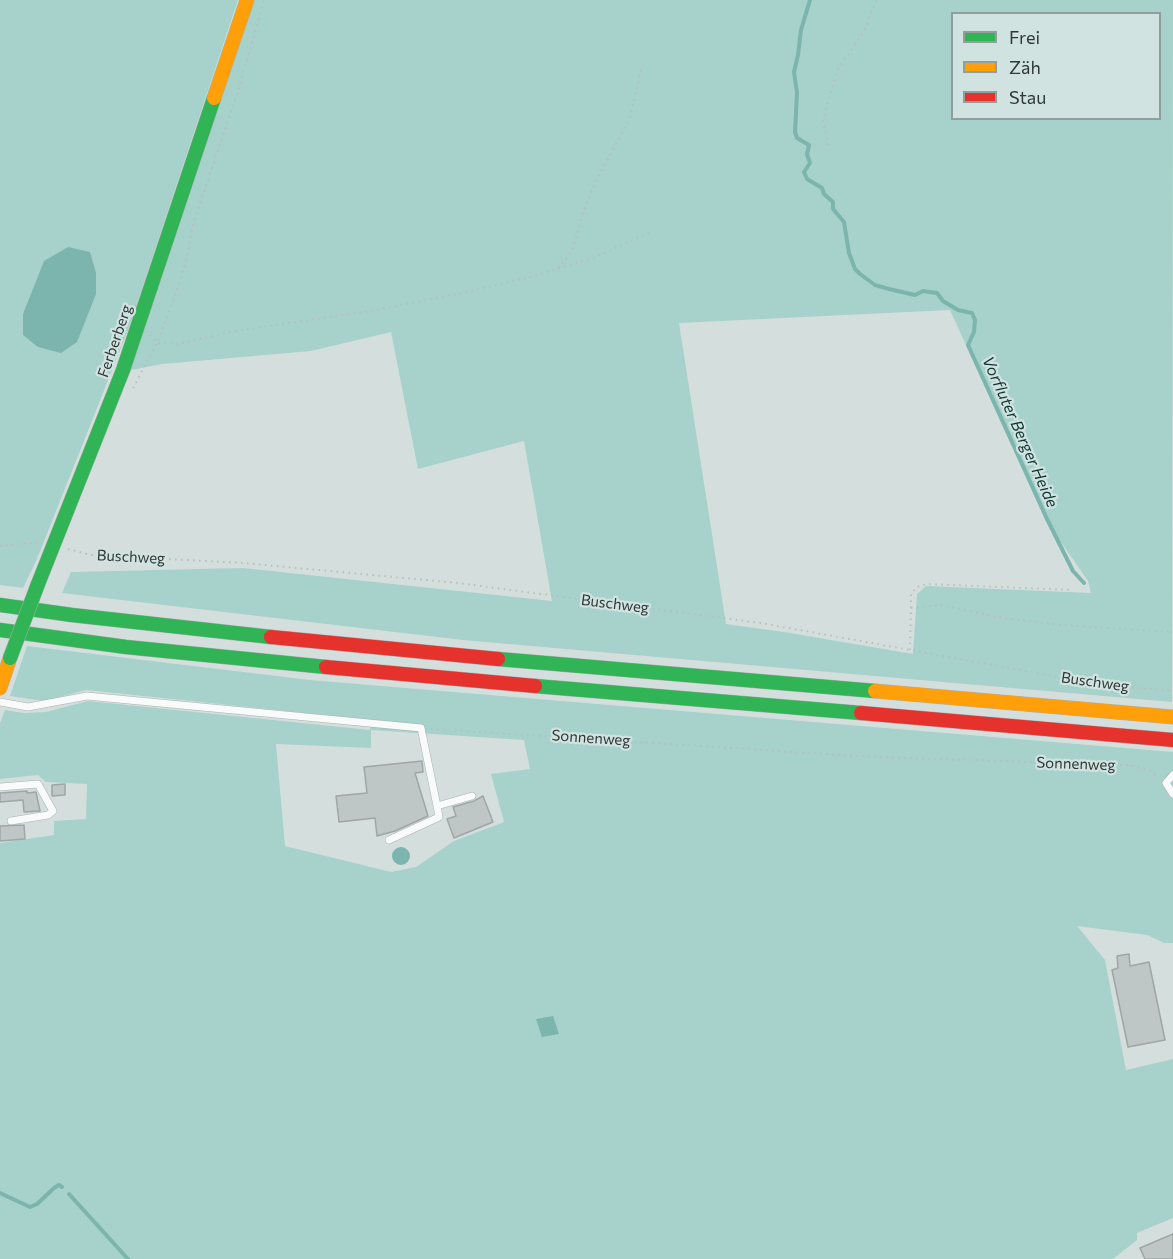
<!DOCTYPE html>
<html>
<head>
<meta charset="utf-8">
<style>
	body { margin:0 }
	#map { position:relative; width:1173px; height:1259px; overflow:hidden; background:#d4dfdd; font-family:Commissioner,sans-serif }
	canvas { display:block }
	.legend { position:absolute; left:951px; top:12px; width:210px; height:108px; box-sizing:border-box; background:#d0e3e0; border:2px solid #909f9c; margin:0; padding:8px 10px; list-style:none; font-size:18px; color:#303836 }
	.legend li { display:flex; align-items:center; gap:12px; height:30px }
	.legend b { width:30px; border:2px solid #909f9c }
</style>
</head>
<body>
<div id="map">
<canvas width="1173" height="1259"></canvas>
<ul class="legend">
<li><b style="height:8px;background:#30b455"></b>Frei</li>
<li><b style="height:8px;background:#ff9f0a"></b>Zäh</li>
<li><b style="height:8px;background:#e5322d"></b>Stau</li>
</ul>
</div>
<script>
const g = document.querySelector('canvas').getContext('2d');
g.lineJoin = 'round';
function paint(path, color) { g.fillStyle = color; g.fill(path, 'evenodd'); }
const shape = rows => new Path2D(rows.map(r => 'M' + r).join(''));
function stroke(path, color, width, dash) { g.strokeStyle = color; g.lineWidth = width; g.lineCap = dash ? 'butt' : 'round'; g.setLineDash(dash || []); g.stroke(path); }
function write(font, color, halo, rows, align = 'center') {
  g.font = font + ' Commissioner,sans-serif'; g.lineWidth = 4.5; g.setLineDash([]); g.textBaseline = 'middle'; g.strokeStyle = halo; g.fillStyle = color; for (const [text, x, y, turn = 0] of rows) {
    g.save(); g.translate(x, y); g.rotate((+turn || 0) * Math.PI / 180); g.textAlign = isNaN(turn) ? turn : align; if (halo) g.strokeText(text, 0, 0); g.fillText(text, 0, 0); g.restore();
  }
}
paint(shape([
	[0,0,238,0,130,325,37,559,23,588,0,585],
	[250,0,1173,0,1172,702,463,640,62,593,71,572,243,568,552,601,524,441,418,469,391,332,311,351,162,364,126,371],
	[952,14,1160,14,1160,118,952,118],
	[950,310,1045,519,1088,581,1091,593,926,586,917,594,913,654,784,632,726,624,679,323],
	[27,646,310,680,1173,752,1173,943,1164,943,1147,935,1077,926,1105,960,1126,1070,1173,1059,1173,1218,1137,1233,1137,1240,1113,1259,0,1259,0,843,54,835,54,821,86,819,87,784,46,782,38,775,0,779,0,723,5,710,24,713,46,712,88,701,370,730,372,720,86,690,44,701,10,696],
	[371,730,524,740,530,769,491,774,504,822,454,841,416,867,391,872,285,846,276,744,371,748]
]), '#a6d2cb');
paint(shape([
	[68,247,90,252,96,273,96,294,77,342,61,353,38,347,23,335,23,314,44,261],
	'392 856a9 9 0 1 1 18 0a9 9 0 1 1-18 0Z',
	[553,1016,559,1034,542,1037,536,1019]
]), '#7cb5ad');
stroke(shape([
	[810,0,801,30,798,55,794,72,797,93,795,132,797,138,809,145,807,154,810,163,804,172,807,179,822,188,824,194,833,202,833,209,844,222,849,253,855,269,860,274,875,285,889,289,915,295,923,291,937,293,943,301,958,310,972,313,975,320,974,332,968,345,1047,519,1073,571,1084,583],
	[0,1193,30,1207,37,1204,54,1188,59,1185,62,1187],
	[69,1194,128,1259]
]), '#7cb5ad', 4);
const building = shape([
	[422,761,423,772,415,773,428,816,395,831,377,836,375,818,339,822,336,796,367,793,364,767,422,761],
	[65,784,65,795,52,796,52,785,65,784],
	[27,791,27,793,36,792,40,811,24,812,23,800,0,802,0,793,27,791],
	[483,796,493,822,454,838,447,819,456,816,453,807,474,801,483,796],
	[24,825,25,839,0,841,0,826,24,825],
	[1129,954,1130,966,1149,962,1165,1040,1128,1047,1112,970,1118,968,1117,956,1129,954],
	[1173,1234,1173,1259,1145,1259,1140,1248,1173,1234]
]);
paint(building, '#bec7c5');
stroke(building, '#9fa6a5', 1.5);
const lane = shape([
	[0,702,28,707,87,696,421,728,437,806,472,796],
	[1173,775,1166,783,1173,794],
	[0,787,38,784,53,811,48,815,11,821],
	[389,840,439,817,437,806]
]);
const fast = shape([
	[38,584,123,370,214,98],
	[0,605,72,615,271,637],
	[0,630,126,647,326,667],
	[498,659,875,691],
	[535,686,861,713]
]);
const slow = shape([
	[214,98,247,0],
	[0,688,10,658],
	[875,691,1173,717]
]);
const jam = shape([
	[271,637,498,659],
	[326,667,535,686],
	[861,713,1173,740]
]);
stroke(lane, '#a8b0af', 8);
stroke(fast, '#a8b0af', 15);
stroke(slow, '#a8b0af', 15);
stroke(jam, '#a8b0af', 15);
stroke(shape([
	[828,145,823,119,838,69,863,33,877,0],
	[558,268,572,252,582,215,595,183,630,118,641,70],
	[150,335,157,343,177,344,235,331,376,310,462,293,531,277,596,257,650,232],
	[133,388,157,343,174,299,186,261,193,224,238,91,264,0],
	[0,546,39,542],
	[68,549,91,555,244,563,458,583,761,623,1076,680,1127,687,1173,691],
	[911,608,911,594,917,587,927,584,1072,590],
	[910,650,911,608,940,605,1003,618,1060,625,1173,632],
	[431,729,875,757,1129,765,1151,771,1159,778]
]), '#b9bdbd', 2, [1.5, 4.5]);
stroke(lane, '#f9fafa', 7);
stroke(fast, '#30b455', 14);
stroke(slow, '#ff9f0a', 14);
stroke(jam, '#e5322d', 14);
const fastBridge = shape([
	[10,658,38,584]
]);
stroke(fastBridge, '#a8b0af', 15, []);
stroke(fastBridge, '#30b455', 14);
write('15px', '#303836', '#d0e3e0', [
	["Ferberberg",115,341,-71],
	["Buschweg",131,557,3],
	["Buschweg",615,604,7],
	["Buschweg",1095,682,8],
	["Sonnenweg",591,738,4],
	["Sonnenweg",1076,764,2]
]);
write('italic 16px', '#0f3530', '#d0e3e0', [
	["Vorfluter Berger Heide",1020,432,66]
]);
</script>
</body>
</html>
